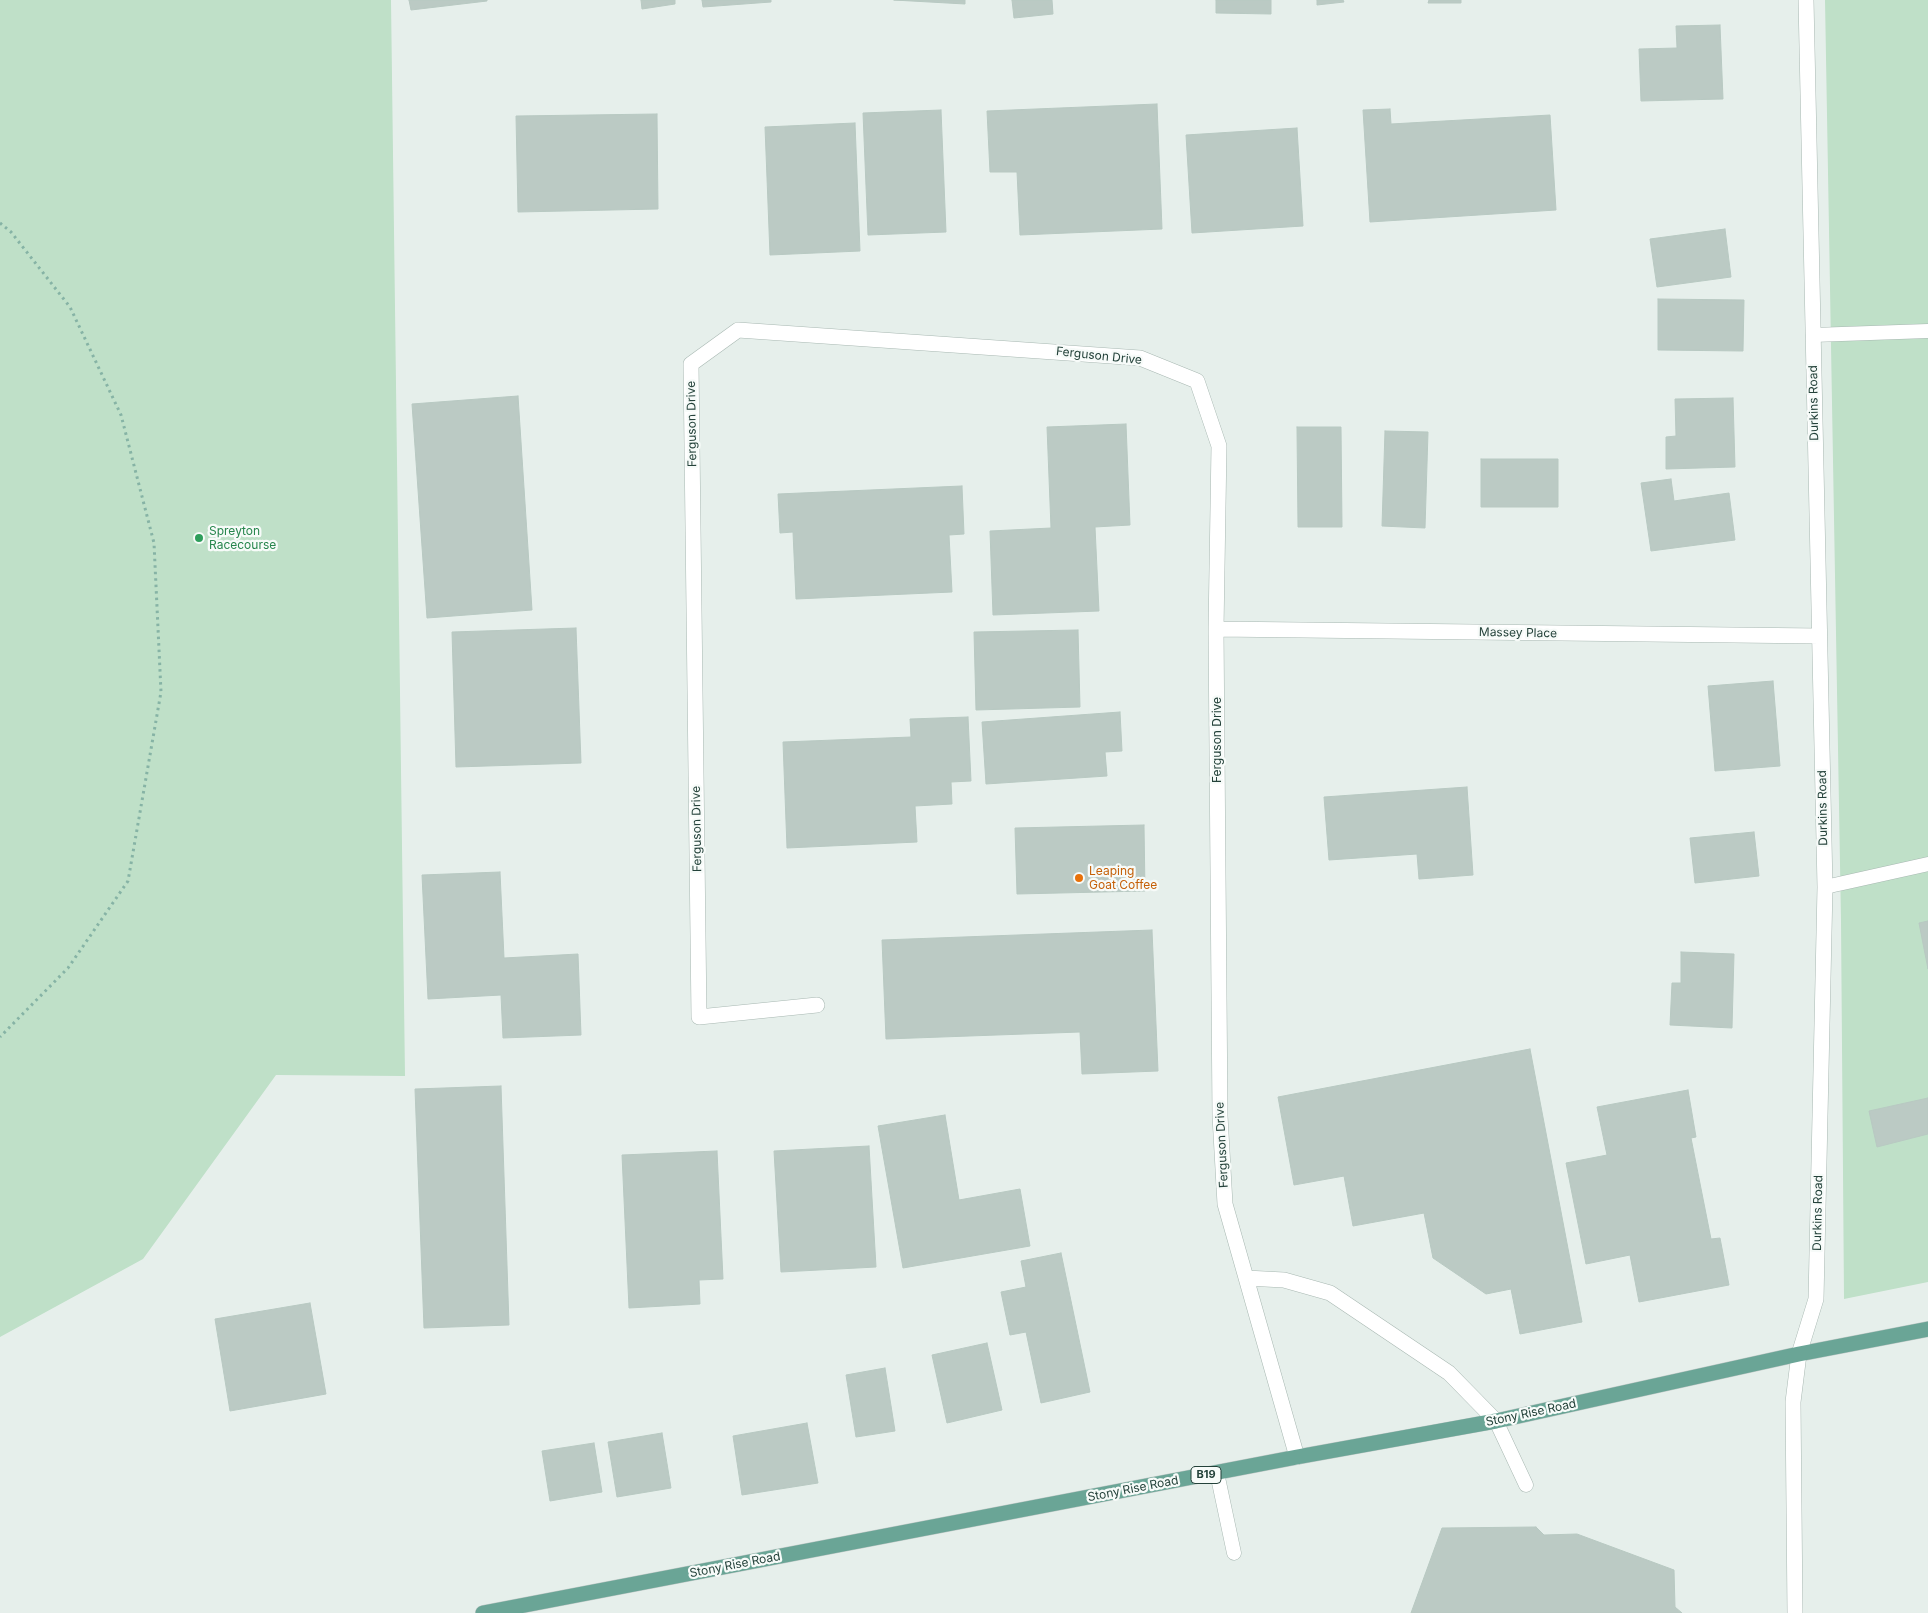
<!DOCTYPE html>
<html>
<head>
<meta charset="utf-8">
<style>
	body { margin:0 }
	canvas { display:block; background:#e6efeb }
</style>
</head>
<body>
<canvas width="1928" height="1613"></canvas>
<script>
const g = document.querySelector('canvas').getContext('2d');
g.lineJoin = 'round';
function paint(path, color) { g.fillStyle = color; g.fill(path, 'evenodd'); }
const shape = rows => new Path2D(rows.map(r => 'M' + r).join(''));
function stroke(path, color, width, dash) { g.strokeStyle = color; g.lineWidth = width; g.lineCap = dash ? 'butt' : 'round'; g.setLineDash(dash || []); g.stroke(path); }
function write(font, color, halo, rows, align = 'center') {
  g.font = font + ' Inter,sans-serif'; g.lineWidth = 4.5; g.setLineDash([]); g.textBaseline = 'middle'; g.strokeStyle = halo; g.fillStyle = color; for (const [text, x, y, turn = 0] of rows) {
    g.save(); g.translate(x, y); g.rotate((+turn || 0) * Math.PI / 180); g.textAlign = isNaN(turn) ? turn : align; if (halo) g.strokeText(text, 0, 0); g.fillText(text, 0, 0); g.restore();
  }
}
paint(shape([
	[0,0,391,0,405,1076,276,1075,143,1259,0,1337],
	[1825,0,1928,0,1928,1282,1844,1299,1841,921]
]), '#bfe0c8');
const building = shape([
	[409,0,487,0,487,1,411,10,409,0],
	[641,0,675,0,675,4,642,9,641,0],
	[702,0,771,0,771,2,703,7,702,0],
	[894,0,965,0,965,4,894,0],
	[1012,0,1052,0,1053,14,1014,18,1012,0],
	[1216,0,1271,0,1271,14,1216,13,1216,0],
	[1317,0,1343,0,1344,2,1317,5,1317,0],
	[1429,0,1461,0,1461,3,1428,3,1429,0],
	[1720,25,1723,99,1641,101,1639,49,1677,48,1676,26,1720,25],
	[1157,104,1162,229,1020,235,1017,172,990,172,987,111,1157,104],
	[1390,109,1391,124,1550,115,1556,210,1370,222,1363,110,1390,109],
	[941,110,946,232,868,235,863,113,941,110],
	[657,114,658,209,518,212,516,116,657,114],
	[855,123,860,251,770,255,765,127,855,123],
	[1297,128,1303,226,1192,233,1186,135,1297,128],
	[1725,229,1731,277,1657,287,1650,239,1725,229],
	[1658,299,1744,300,1743,351,1658,350,1658,299],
	[518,396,532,610,427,618,412,404,518,396],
	[1733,398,1735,467,1666,469,1666,437,1676,436,1675,399,1733,398],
	[1126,424,1130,525,1095,527,1099,611,993,615,990,531,1051,528,1047,427,1126,424],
	[1297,427,1341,427,1342,527,1298,527,1297,427],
	[1385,431,1428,432,1425,528,1382,526,1385,431],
	[1481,459,1558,459,1558,507,1481,507,1481,459],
	[1671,479,1674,501,1729,493,1735,540,1651,551,1641,483,1671,479],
	[962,486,964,534,949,535,952,592,796,599,793,532,780,533,778,494,962,486],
	[576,628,581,763,456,767,452,632,576,628],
	[1078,630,1080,707,976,710,974,632,1078,630],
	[1773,681,1780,766,1715,771,1708,686,1773,681],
	[1120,712,1122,751,1105,752,1107,776,986,784,982,722,1120,712],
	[968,717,971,781,951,782,952,804,915,806,917,842,787,848,783,742,911,737,910,719,968,717],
	[1467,787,1473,875,1419,879,1417,854,1329,860,1324,797,1467,787],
	[1144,825,1145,891,1017,894,1015,828,1144,825],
	[1754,832,1759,876,1695,883,1690,838,1754,832],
	[500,872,504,958,578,954,581,1035,503,1038,501,995,428,999,422,875,500,872],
	[1928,921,1928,969,1919,923,1928,921],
	[1152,930,1158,1071,1082,1074,1080,1032,886,1039,882,940,1152,930],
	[1681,952,1734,954,1732,1028,1670,1025,1672,983,1681,983,1681,952],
	[1530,1049,1582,1322,1520,1334,1511,1289,1486,1294,1433,1258,1424,1213,1353,1226,1344,1176,1294,1185,1278,1097,1530,1049],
	[501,1086,509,1325,424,1328,415,1089,501,1086],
	[1688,1090,1696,1137,1691,1138,1711,1239,1720,1238,1729,1285,1639,1302,1630,1255,1586,1264,1566,1163,1607,1155,1597,1107,1688,1090],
	[1928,1098,1928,1134,1877,1147,1869,1111,1928,1098],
	[945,1115,959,1200,1020,1189,1030,1246,903,1268,878,1126,945,1115],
	[869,1146,876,1267,781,1272,774,1151,869,1146],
	[717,1151,723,1279,699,1280,700,1304,629,1308,622,1155,717,1151],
	[1061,1253,1090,1392,1041,1403,1026,1332,1010,1335,1001,1292,1026,1287,1021,1261,1061,1253],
	[310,1303,326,1394,230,1411,215,1319,310,1303],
	[987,1343,1002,1410,947,1423,932,1355,987,1343],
	[885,1368,895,1431,856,1437,846,1375,885,1368],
	[807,1423,818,1483,742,1495,733,1436,807,1423],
	[662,1433,671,1488,617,1497,608,1442,662,1433],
	[594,1443,602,1492,550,1501,542,1451,594,1443],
	[1536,1527,1544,1535,1577,1534,1674,1570,1675,1607,1682,1613,1411,1613,1442,1528,1536,1527]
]);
paint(building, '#bbcac4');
stroke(building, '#b8c9c2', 1);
const lane = shape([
	[1813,335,1928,331],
	[1825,887,1928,864],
	[1496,1421,1526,1485],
	[1217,1473,1234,1553]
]);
const street = shape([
	[1216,629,1819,636],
	[817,1005,699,1017,691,364,738,330,1140,358,1197,381,1219,446,1216,629,1220,1116,1225,1204,1297,1457],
	[1246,1278,1284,1280,1330,1293,1449,1373,1496,1421],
	[1795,1613,1793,1402,1799,1354,1816,1299,1825,887,1806,0]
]);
const primary = shape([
	[483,1613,1297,1457,1496,1421,1799,1354,1928,1329]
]);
stroke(lane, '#a8b8b2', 15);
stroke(street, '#a8b8b2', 16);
stroke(primary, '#c2cac8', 16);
stroke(shape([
	[0,223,11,232,70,307,121,415,154,543,161,692,128,881,68,968,0,1037]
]), '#86b3a5', 3, [2.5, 4]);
stroke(lane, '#fff', 14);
stroke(street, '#fff', 15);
stroke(primary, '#6aa596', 15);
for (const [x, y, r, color] of [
	[199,538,5,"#2e9e5b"],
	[1079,878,5,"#e8710a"]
]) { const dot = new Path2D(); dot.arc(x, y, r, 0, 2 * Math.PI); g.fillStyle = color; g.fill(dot); stroke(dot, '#f7fbf9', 2); }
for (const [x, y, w] of [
	[1206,1475,30]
]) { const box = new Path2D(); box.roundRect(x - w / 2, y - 8.5, w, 17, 4); g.fillStyle = '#f7fbf9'; g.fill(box); stroke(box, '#24423a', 1); }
write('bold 11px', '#24423a', null, [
	["B19",1206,1475]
]);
write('12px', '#24423a', '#f7fbf9', [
	["Ferguson Drive",1099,356,6],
	["Durkins Road",1814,403,-91],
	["Ferguson Drive",692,424,-91],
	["Massey Place",1518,633,1],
	["Ferguson Drive",1217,740,-90],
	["Durkins Road",1823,808,-91],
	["Ferguson Drive",697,829,-91],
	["Ferguson Drive",1222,1145,-93],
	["Durkins Road",1818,1213,-89],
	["Stony Rise Road",1531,1413,-12],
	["Stony Rise Road",1133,1489,-11],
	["Stony Rise Road",735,1565,-11]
]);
write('12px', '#27864d', '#f7fbf9', [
	["Spreyton",209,531],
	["Racecourse",209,545]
], 'left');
write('12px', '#c56008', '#f7fbf9', [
	["Leaping",1089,871],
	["Goat Coffee",1089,885]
], 'left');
</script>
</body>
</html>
